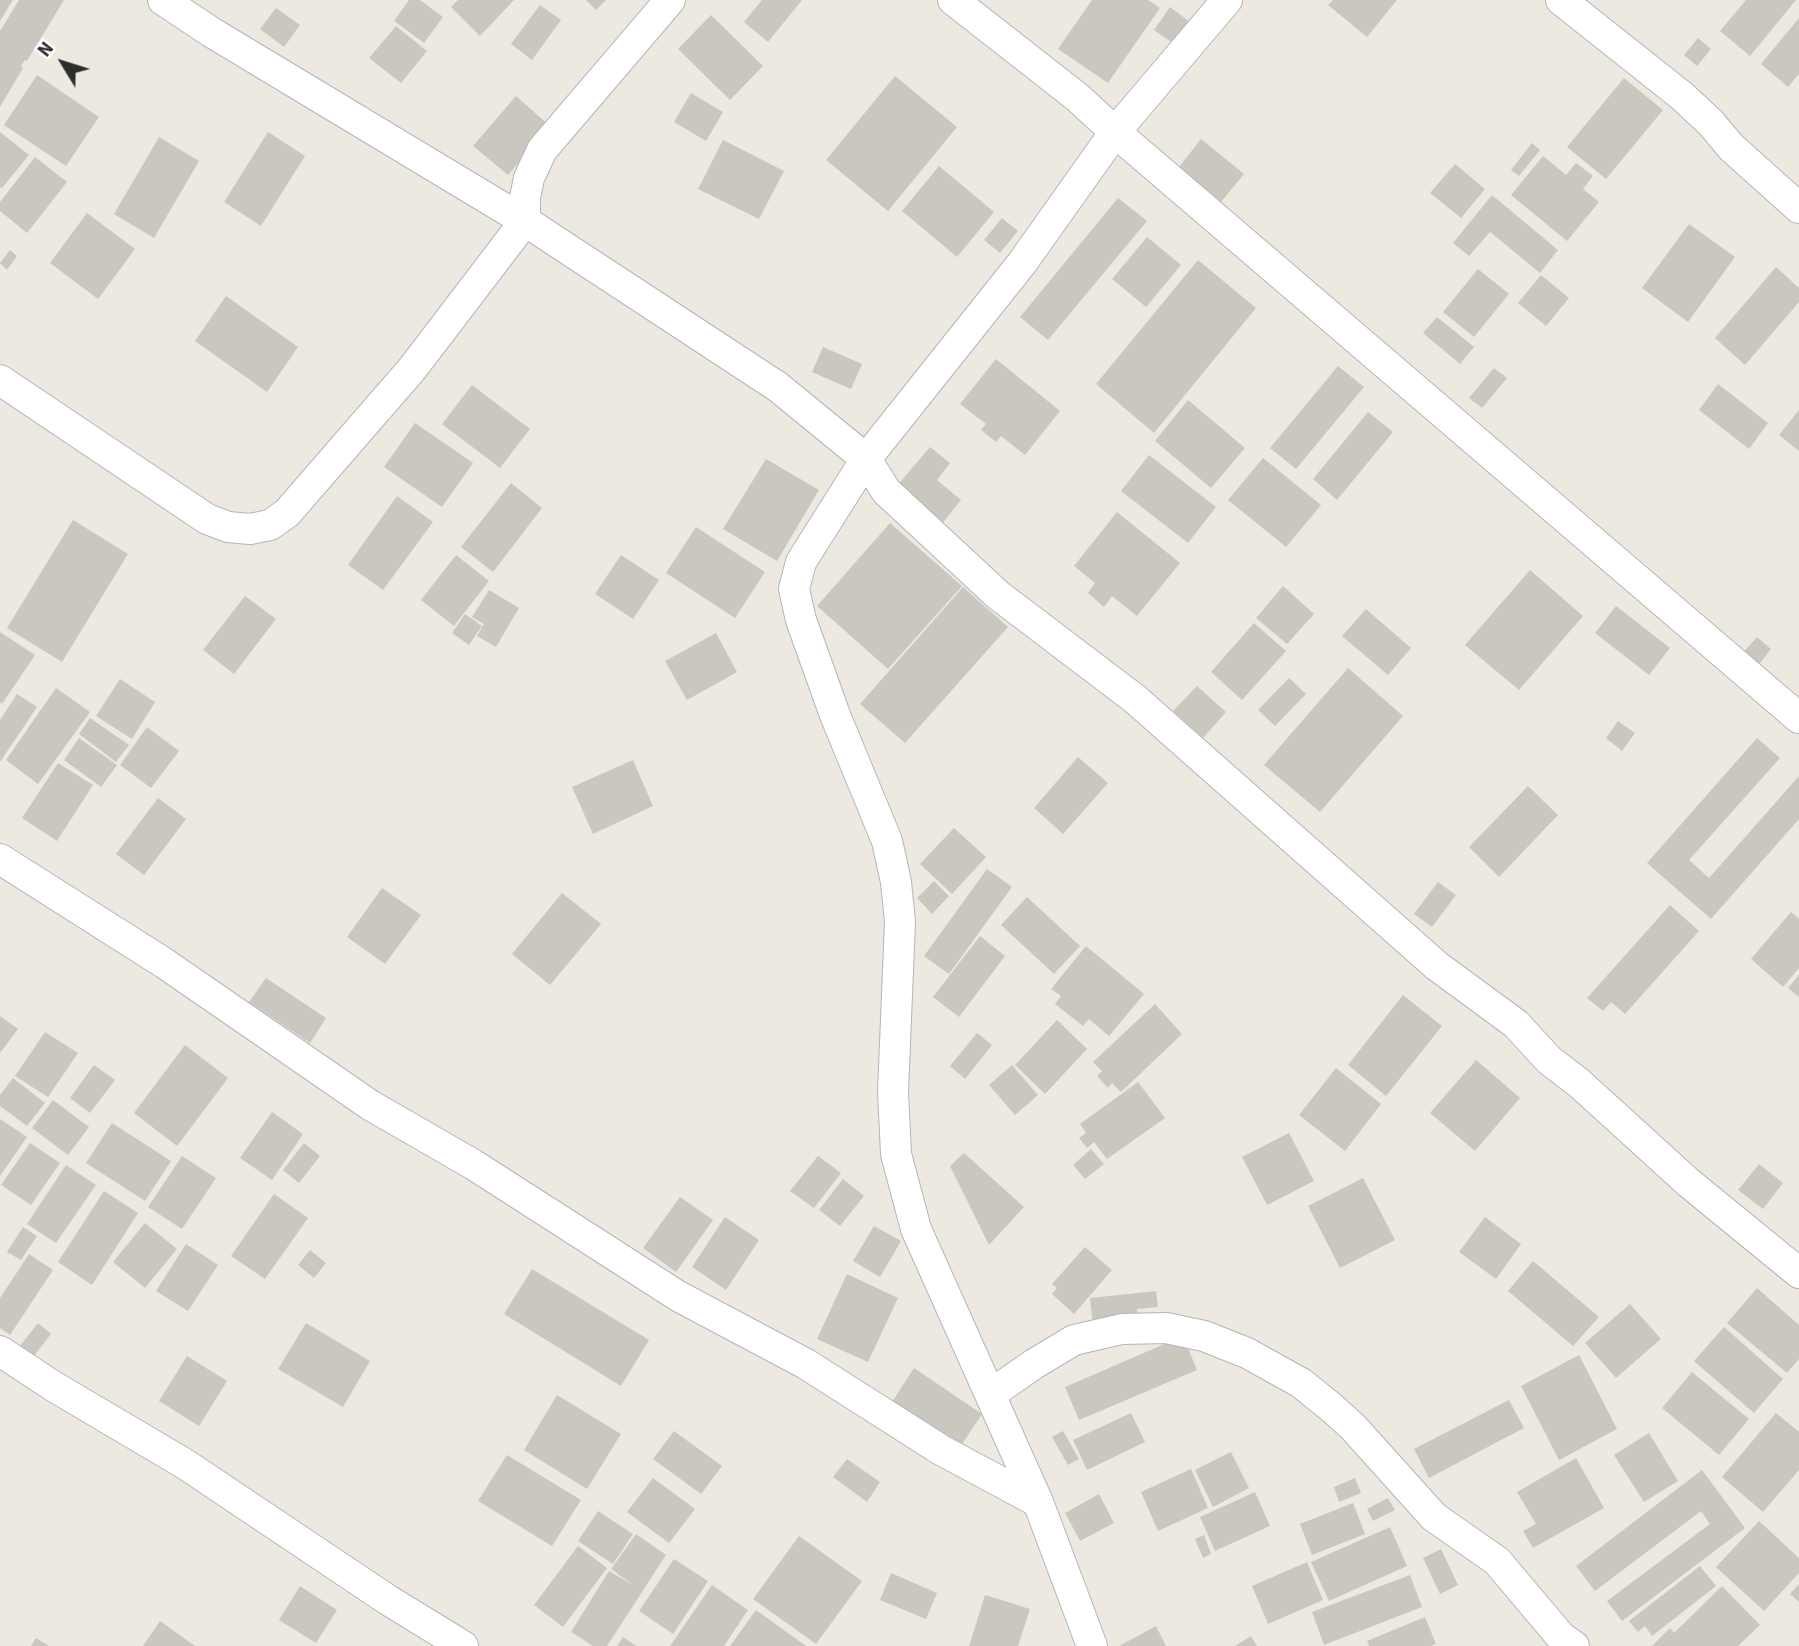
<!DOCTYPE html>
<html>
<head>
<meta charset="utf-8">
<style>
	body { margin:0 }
	#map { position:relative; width:1799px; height:1646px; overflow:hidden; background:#ede9e0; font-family:"Source Sans 3",sans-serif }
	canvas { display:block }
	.north { position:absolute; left:28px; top:28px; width:70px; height:70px; -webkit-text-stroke:5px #fff; paint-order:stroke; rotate:308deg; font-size:19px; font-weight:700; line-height:28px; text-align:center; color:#2d2d2d }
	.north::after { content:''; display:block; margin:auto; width:24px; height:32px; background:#2d2d2d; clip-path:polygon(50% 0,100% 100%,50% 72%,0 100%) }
</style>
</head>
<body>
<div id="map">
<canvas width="1799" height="1646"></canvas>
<div class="north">N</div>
</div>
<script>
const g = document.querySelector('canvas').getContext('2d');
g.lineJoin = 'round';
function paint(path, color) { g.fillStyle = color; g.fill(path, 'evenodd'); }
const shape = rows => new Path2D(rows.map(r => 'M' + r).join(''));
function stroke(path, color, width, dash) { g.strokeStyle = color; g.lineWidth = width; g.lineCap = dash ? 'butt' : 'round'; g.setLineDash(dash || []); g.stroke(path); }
paint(shape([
	[0,0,13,0,0,21],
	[19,0,64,0,27,61,25,60,21,66,23,68,0,107,0,31],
	[409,0,420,0,443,17,424,43,394,21],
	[458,0,514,0,480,36,451,7],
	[586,0,606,0,596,10],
	[762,0,802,0,768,42,744,22],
	[1092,0,1148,0,1160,8,1108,83,1058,49],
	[1333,0,1397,0,1367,37,1328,5],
	[1746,0,1796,0,1750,56,1720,31],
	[540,5,561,20,532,60,511,44],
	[1170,7,1190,22,1174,44,1154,30],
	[276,8,300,25,284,47,260,29],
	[711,15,763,66,730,100,678,49],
	[1799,18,1799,74,1788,87,1761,64],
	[396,26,427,51,401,83,369,58],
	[1698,38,1711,49,1697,66,1684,55],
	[37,75,99,117,66,166,4,125],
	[895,76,957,127,888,211,826,160],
	[1624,78,1663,110,1606,179,1567,147],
	[691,93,723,112,706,141,674,122],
	[516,96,550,126,508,175,473,146],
	[0,132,29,155,2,188,0,187],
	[268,132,305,156,261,226,224,202],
	[159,137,199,161,154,238,114,214],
	[1201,139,1244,174,1221,202,1179,167],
	[723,140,784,171,759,219,698,189],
	[1532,143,1540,150,1519,176,1511,170],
	[1543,156,1566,175,1576,163,1593,176,1583,189,1599,202,1567,241,1511,195],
	[35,157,67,182,27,233,0,211,0,202],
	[1455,164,1485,189,1461,218,1430,193],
	[939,166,994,212,957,257,902,211],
	[1492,195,1558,250,1540,273,1490,232,1469,256,1453,243],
	[1118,198,1147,221,1048,340,1020,317],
	[87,213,135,249,98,299,50,263],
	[1002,218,1018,231,1000,253,984,240],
	[1689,224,1735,257,1688,322,1642,288],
	[1147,237,1181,265,1146,307,1112,279],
	[10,250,17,256,7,270,0,263],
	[1198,260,1256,308,1154,433,1096,384],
	[1776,267,1799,288,1799,302,1745,365,1715,338],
	[1478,269,1509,294,1474,337,1443,312],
	[1541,275,1569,298,1546,326,1518,303],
	[226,296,298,347,267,392,195,341],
	[1437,317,1474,347,1460,364,1423,333],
	[823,347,862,364,851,389,812,372],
	[996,359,1060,411,1025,455,1001,436,996,442,981,430,986,424,960,404],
	[1338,366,1364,387,1296,469,1270,448],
	[1494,368,1507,378,1482,408,1469,398],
	[1718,384,1768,423,1749,449,1699,410],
	[472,385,530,429,500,468,442,424],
	[1188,400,1245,448,1211,488,1155,441],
	[1799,410,1799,451,1779,435],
	[1368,412,1393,432,1337,500,1313,479],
	[415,423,473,463,442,507,384,467],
	[930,447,950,463,937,480,961,500,941,525,896,487],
	[1149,455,1216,507,1188,543,1121,491],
	[1263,458,1321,505,1286,547,1228,500],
	[766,459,819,490,777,561,723,529],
	[511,483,542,508,493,572,461,547],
	[397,496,433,522,383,590,348,565],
	[1117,512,1180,563,1137,616,1112,596,1104,607,1088,593,1095,583,1074,566],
	[73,520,128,554,62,662,7,628],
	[890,523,962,586,888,669,817,606],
	[696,527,765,572,735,618,666,573],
	[456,555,489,581,454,626,421,600],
	[621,555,659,580,633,619,595,594],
	[1530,570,1583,616,1519,690,1465,645],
	[1283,586,1314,614,1287,644,1256,618],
	[963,587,1008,627,905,743,860,704],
	[489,590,519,608,496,647,477,636,484,624,472,617],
	[245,596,276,619,234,674,203,650],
	[1616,606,1670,648,1649,675,1595,633],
	[1366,609,1411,648,1388,675,1342,636],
	[465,614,482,626,469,645,452,633],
	[1254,623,1286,651,1242,700,1211,672],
	[0,632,35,655,2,704,0,702],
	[716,633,737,672,687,700,665,661],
	[1757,637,1771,649,1757,667,1741,655],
	[1348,668,1403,716,1320,812,1264,765],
	[1289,678,1306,694,1275,726,1258,710],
	[120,679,155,702,132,739,96,716],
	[1197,686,1226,712,1203,738,1173,711],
	[56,688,90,712,38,784,6,760],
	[17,694,37,707,0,762,0,720],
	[90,718,129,745,116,762,79,734],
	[1618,721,1635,733,1622,751,1606,738],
	[147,727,179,751,151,788,120,765],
	[79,738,117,765,101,787,64,760],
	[1757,738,1780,758,1689,860,1709,878,1799,776,1799,819,1711,919,1647,863],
	[1078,757,1108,783,1063,834,1034,808],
	[633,760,653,806,593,834,572,787],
	[58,763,93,785,57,841,22,818],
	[1528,786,1558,815,1499,877,1469,847],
	[158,798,186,819,144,875,116,854],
	[954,828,986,857,952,894,920,864],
	[987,869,1012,887,949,974,924,956],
	[934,881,949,896,932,914,917,898],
	[1438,882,1456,895,1432,927,1414,914],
	[382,888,421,915,385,964,347,937],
	[562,893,601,924,550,985,512,954],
	[1027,897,1080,946,1054,974,1001,925],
	[1670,905,1699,931,1625,1014,1611,1002,1603,1011,1587,998],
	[1791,912,1799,919,1799,968,1783,987,1751,959],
	[980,936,1005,956,959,1017,933,997],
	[1086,946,1144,994,1109,1036,1089,1019,1083,1026,1055,1004,1061,996,1051,989],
	[1799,975,1799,997,1788,988],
	[266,978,326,1018,310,1043,249,1002],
	[1403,995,1442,1026,1386,1096,1348,1065],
	[1155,1004,1182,1034,1121,1092,1112,1083,1108,1088,1097,1076,1102,1071,1093,1062],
	[0,1016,18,1029,0,1053],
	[1057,1020,1087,1049,1045,1094,1015,1065],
	[45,1032,78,1053,48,1097,15,1076],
	[977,1033,992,1045,965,1079,950,1066],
	[185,1045,228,1078,177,1146,134,1113],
	[1476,1060,1520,1098,1475,1151,1430,1113],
	[94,1065,115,1080,90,1113,70,1098],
	[1012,1065,1038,1095,1015,1115,989,1085],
	[1336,1068,1381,1104,1345,1151,1299,1115],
	[13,1078,45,1103,27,1126,0,1106,0,1095],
	[1138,1082,1165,1118,1107,1159,1094,1142,1087,1148,1079,1138,1086,1133,1080,1124],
	[53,1100,89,1127,68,1155,32,1128],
	[272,1112,303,1134,272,1180,240,1158],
	[0,1119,27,1137,0,1176],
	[112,1123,171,1161,145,1201,86,1163],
	[1289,1133,1314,1181,1267,1205,1242,1157],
	[30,1143,60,1163,31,1205,1,1185],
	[304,1143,320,1156,299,1183,283,1170],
	[1091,1149,1104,1164,1085,1179,1073,1165],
	[964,1153,1024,1207,989,1245,950,1166],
	[182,1156,216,1178,182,1229,148,1207],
	[818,1156,841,1173,814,1208,790,1191],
	[1759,1164,1783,1183,1763,1209,1738,1190],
	[66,1165,96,1185,56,1243,27,1224],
	[1363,1178,1395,1240,1340,1268,1308,1206],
	[843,1179,864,1196,840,1226,819,1210],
	[104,1191,138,1213,92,1285,58,1262],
	[274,1194,308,1218,265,1279,231,1256],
	[680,1197,713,1220,676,1272,643,1248],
	[725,1217,759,1240,726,1290,692,1267],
	[1485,1217,1521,1244,1496,1279,1459,1252],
	[145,1223,177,1249,145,1288,113,1262],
	[874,1226,901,1241,880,1277,853,1261],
	[23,1227,37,1236,21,1260,7,1252],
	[186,1244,218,1265,188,1311,156,1291],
	[1085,1247,1112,1270,1074,1314,1052,1294,1057,1288,1052,1284],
	[310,1250,326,1263,314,1278,298,1265],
	[29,1254,53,1270,10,1335,0,1328,0,1298],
	[1533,1261,1599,1317,1573,1346,1508,1291],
	[532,1269,649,1340,621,1386,504,1314],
	[847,1274,898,1298,868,1362,817,1339],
	[1757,1288,1799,1325,1799,1359,1787,1373,1727,1323],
	[1156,1291,1158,1307,1137,1309,1138,1322,1093,1327,1090,1298],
	[1630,1304,1661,1339,1616,1378,1585,1343],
	[38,1323,51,1334,34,1356,20,1346],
	[306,1323,370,1361,343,1407,278,1369],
	[1724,1327,1783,1379,1754,1413,1694,1361],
	[1183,1336,1197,1370,1079,1420,1065,1387],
	[1579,1355,1617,1429,1559,1460,1521,1386],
	[187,1356,227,1381,199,1426,159,1401],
	[914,1368,982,1414,958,1450,890,1405],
	[1692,1372,1749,1419,1719,1455,1662,1408],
	[557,1395,621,1434,587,1489,524,1450],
	[1509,1400,1524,1428,1429,1478,1414,1449],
	[1131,1413,1145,1442,1087,1470,1073,1440],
	[1776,1413,1799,1432,1799,1470,1763,1512,1722,1477],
	[674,1431,722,1466,701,1494,653,1459],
	[1063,1431,1079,1459,1068,1465,1052,1437],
	[1649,1433,1678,1481,1644,1502,1614,1455],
	[1231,1452,1249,1488,1213,1507,1195,1470],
	[507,1455,581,1500,552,1546,478,1501],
	[1576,1458,1604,1508,1533,1548,1523,1531,1536,1524,1517,1492],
	[847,1459,880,1482,867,1502,833,1477],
	[1191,1469,1208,1508,1158,1531,1141,1492],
	[1702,1470,1745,1528,1622,1621,1607,1601,1710,1524,1701,1511,1595,1591,1576,1566],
	[653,1478,695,1509,669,1543,627,1512],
	[1355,1478,1361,1493,1339,1502,1334,1487],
	[1255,1492,1270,1526,1215,1551,1200,1517],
	[1099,1494,1114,1523,1080,1541,1065,1513],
	[1388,1498,1395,1510,1373,1521,1367,1509],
	[1353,1503,1365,1534,1312,1555,1300,1524],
	[598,1511,633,1534,613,1564,578,1541],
	[1759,1521,1799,1558,1799,1573,1764,1611,1716,1567],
	[1390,1527,1407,1566,1329,1601,1311,1562],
	[636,1534,666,1555,607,1646,593,1646,571,1632,609,1571,633,1585,611,1569],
	[1204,1535,1211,1554,1203,1558,1195,1539],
	[799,1536,862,1581,816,1644,753,1599],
	[578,1546,607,1568,563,1627,534,1605],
	[1441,1549,1458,1585,1440,1594,1423,1558],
	[674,1559,708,1581,673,1634,639,1611],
	[1307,1562,1323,1600,1268,1624,1252,1586],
	[1700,1566,1716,1586,1652,1636,1645,1626,1638,1632,1629,1621],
	[891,1573,937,1593,926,1619,880,1600],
	[1410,1575,1422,1607,1324,1645,1312,1612],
	[1799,1584,1799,1602,1790,1594],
	[712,1585,748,1610,724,1646,670,1646],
	[300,1586,337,1610,316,1643,279,1620],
	[1722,1586,1760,1625,1738,1646,1652,1646,1670,1628,1674,1633],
	[985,1595,1030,1609,1018,1646,969,1646],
	[756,1610,806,1646,730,1646],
	[1425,1617,1436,1644,1431,1646,1369,1646,1367,1641],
	[160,1621,195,1646,143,1646],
	[1156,1626,1166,1646,1119,1646],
	[1251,1636,1257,1646,1235,1646],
	[623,1637,636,1646,617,1646],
	[36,1638,49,1646,31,1646]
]), '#c9c7be');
const minor = shape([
	[163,0,211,32,525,221,778,387,866,459,886,491,998,595,1135,699,1437,966,1516,1024,1549,1060,1579,1083,1689,1183,1799,1273],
	[953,0,1077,97,1115,132,1799,718],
	[1561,0,1682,96,1711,123,1731,147,1799,208],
	[0,380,207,519,228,527,250,529,270,525,287,513,412,369,525,221,525,198,529,178,542,150,670,0],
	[0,859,164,963,370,1105,474,1165,678,1296,806,1364,941,1450,1038,1502],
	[0,1351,53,1386,185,1464,388,1600,463,1646],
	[991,1394,1034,1364,1074,1340,1122,1329,1166,1328,1204,1336,1247,1353,1301,1383,1332,1408,1353,1427,1434,1517,1497,1561,1561,1637,1574,1646],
	[1092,1646,1038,1502,916,1229,896,1154,893,1092,900,922,896,882,887,841,835,715,801,620,794,589,801,562,866,459,1022,263,1115,132,1227,0]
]);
stroke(minor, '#b3b5bf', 32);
stroke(minor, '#fff', 30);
</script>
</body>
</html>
